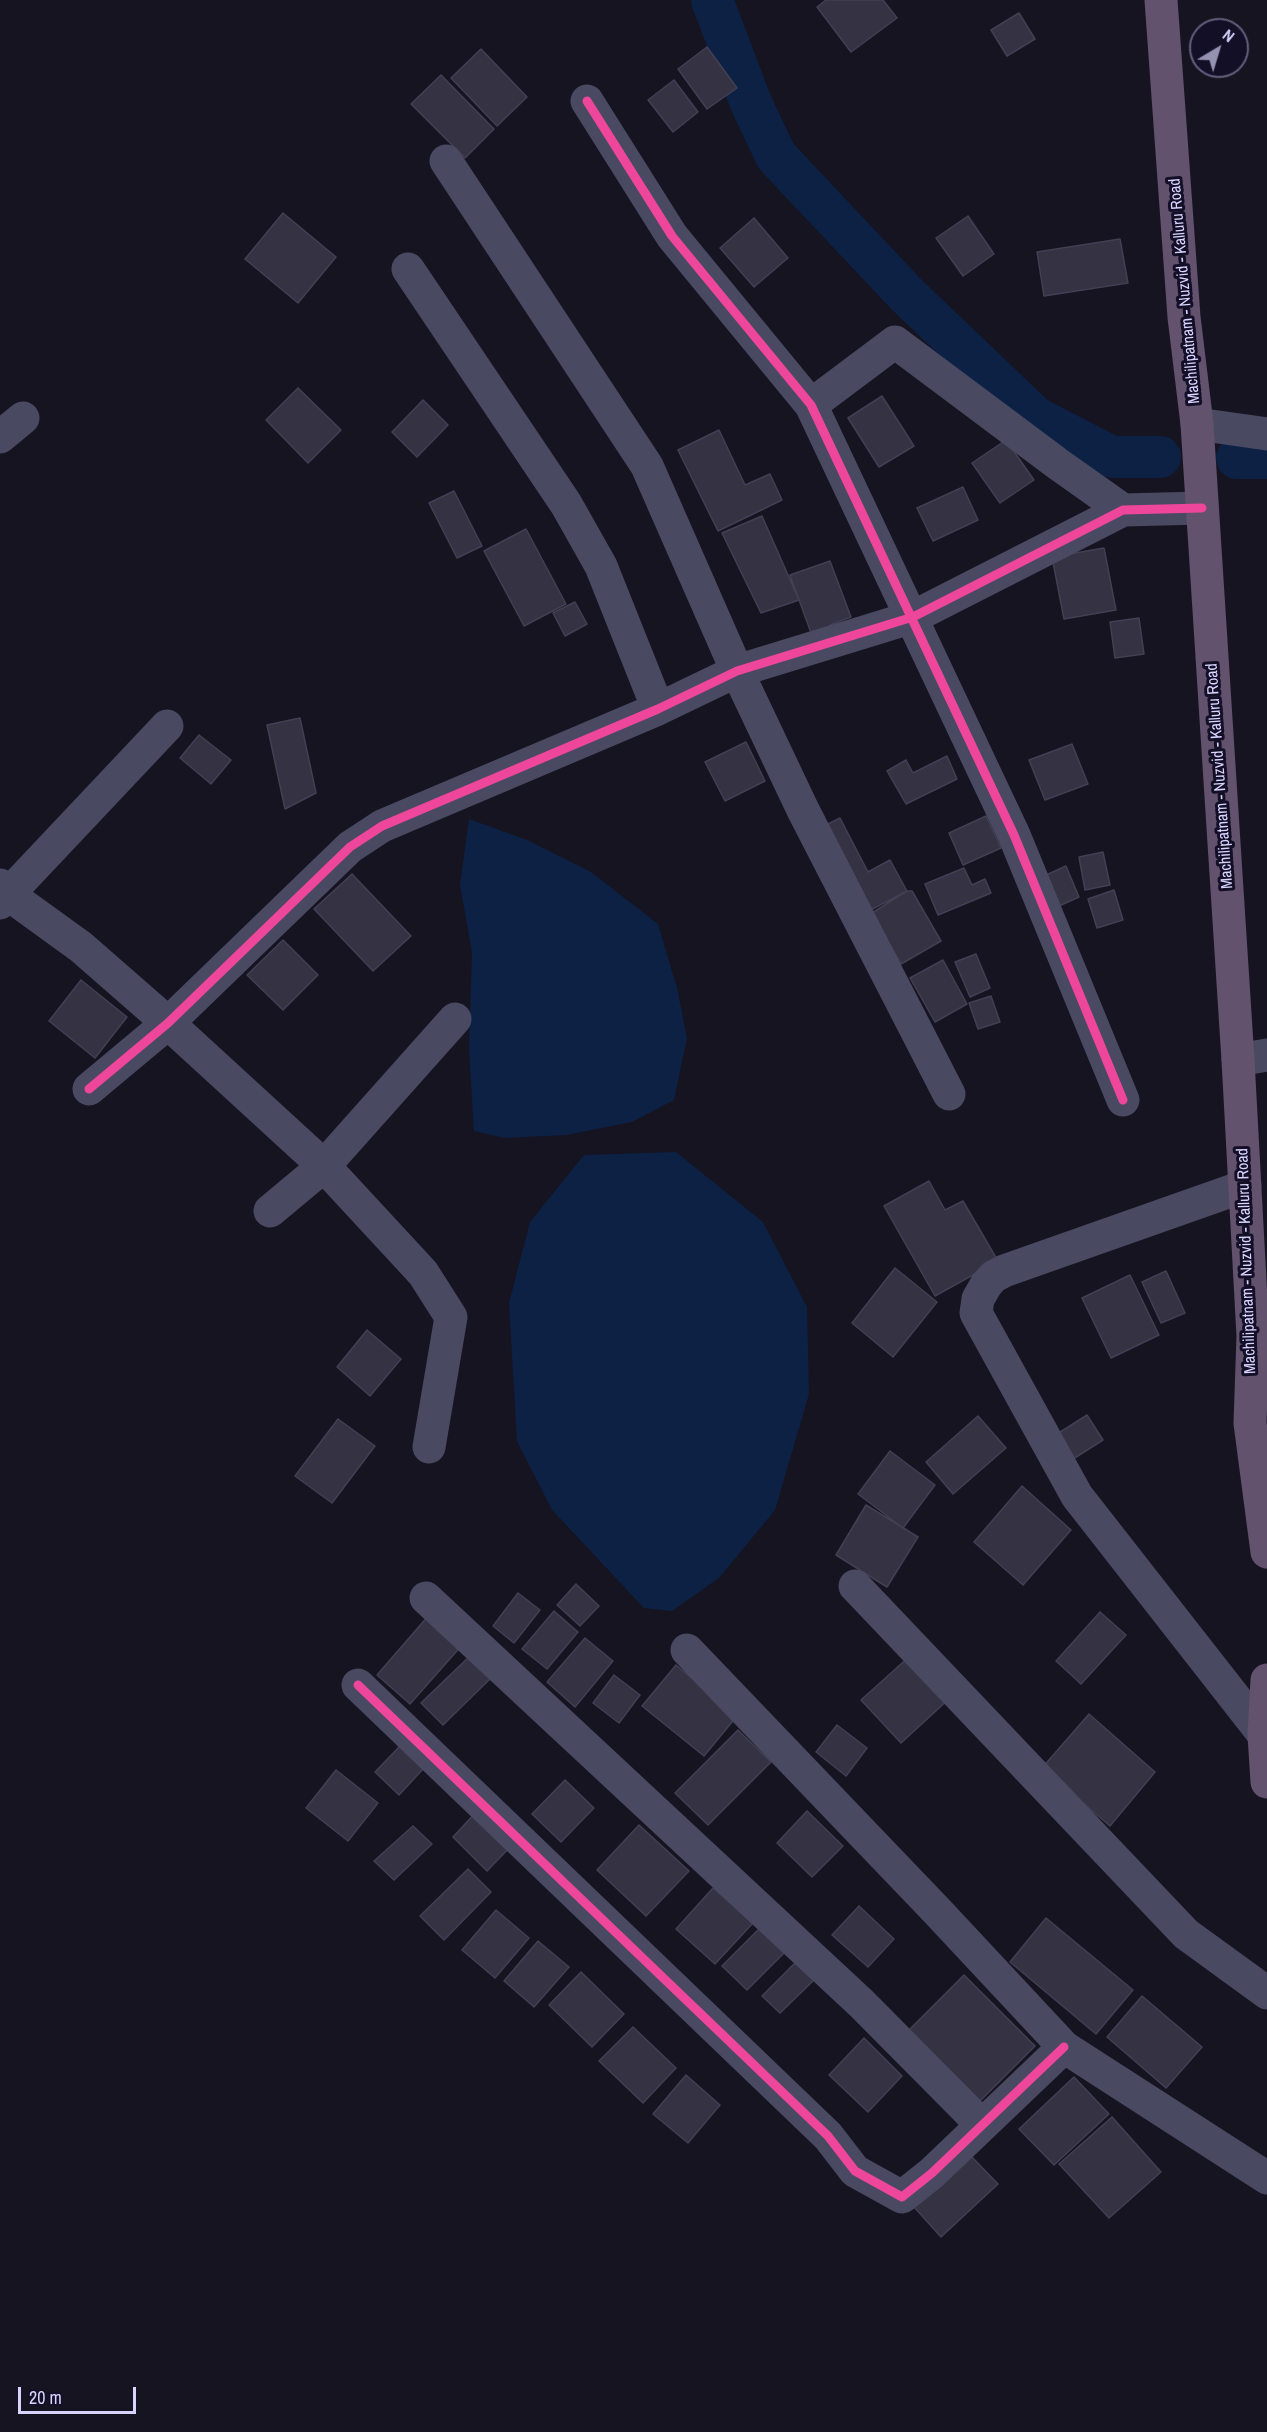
<!DOCTYPE html>
<html>
<head>
<meta charset="utf-8">
<style>
	body { margin:0 }
	#map { position:relative; width:1267px; height:2432px; overflow:hidden; background:#161421; font-family:"Archivo Narrow",sans-serif }
	canvas { display:block }
	.north { position:absolute; left:1189px; top:18px; width:60px; height:60px; box-sizing:border-box; background:#130f26; border:2px solid #625e7d; border-radius:50%; rotate:38deg; font-size:16px; font-weight:700; line-height:24px; text-align:center; color:#d9d4ff }
	.north::after { content:''; display:block; margin:auto; width:21px; height:27px; background:#9591b1; clip-path:polygon(50% 0,100% 100%,50% 72%,0 100%) }
	.scale { position:absolute; left:18px; top:2387px; width:118px; height:27px; box-sizing:border-box; border:3px solid #d9d4ff; border-top:0; padding-left:8px; font-size:18px; line-height:21px; white-space:nowrap; color:#d9d4ff; -webkit-text-stroke:4px #130f26; paint-order:stroke }
</style>
</head>
<body>
<div id="map">
<canvas width="1267" height="2432"></canvas>
<div class="north">N</div>
<div class="scale">20 m</div>
</div>
<script>
const g = document.querySelector('canvas').getContext('2d');
g.lineJoin = 'round';
function paint(path, color) { g.fillStyle = color; g.fill(path, 'evenodd'); }
const shape = rows => new Path2D(rows.map(r => 'M' + r).join(''));
function stroke(path, color, width, dash) { g.strokeStyle = color; g.lineWidth = width; g.lineCap = dash ? 'butt' : 'round'; g.setLineDash(dash || []); g.stroke(path); }
function write(font, color, halo, rows, align = 'center') {
  g.font = font + ' "Archivo Narrow",sans-serif'; g.lineWidth = 6; g.setLineDash([]); g.textBaseline = 'middle'; g.strokeStyle = halo; g.fillStyle = color; for (const [text, x, y, turn = 0] of rows) {
    g.save(); g.translate(x, y); g.rotate((+turn || 0) * Math.PI / 180); g.textAlign = isNaN(turn) ? turn : align; if (halo) g.strokeText(text, 0, 0); g.fillText(text, 0, 0); g.restore();
  }
}
paint(shape([
	[469,819,527,840,591,872,658,924,677,988,687,1038,674,1100,632,1122,566,1135,504,1138,474,1131,469,1049,472,953,460,885],
	[676,1152,763,1222,807,1307,809,1394,775,1510,719,1578,672,1611,644,1608,552,1510,517,1441,509,1303,530,1222,584,1155]
]), '#0d2144');
stroke(shape([
	[712,0,751,103,776,156,907,295,1036,418,1112,457,1160,457],
	[1237,458,1267,458]
]), '#0d2144', 42);
const building = shape([
	[826,0,883,0,897,18,851,52,817,7,826,0],
	[1019,13,1035,39,1007,56,991,30,1019,13],
	[707,47,737,88,707,109,678,69,707,47],
	[481,49,527,97,497,126,451,78,481,49],
	[441,75,494,129,465,158,411,104,441,75],
	[674,80,698,112,673,132,648,100,674,80],
	[283,213,336,257,298,303,245,259,283,213],
	[968,216,994,254,963,276,936,238,968,216],
	[754,218,788,258,754,287,720,248,754,218],
	[1120,239,1128,283,1044,296,1037,252,1120,239],
	[298,388,341,430,308,463,266,420,298,388],
	[882,396,914,446,879,467,848,418,882,396],
	[423,400,448,425,417,457,392,432,423,400],
	[719,430,745,485,770,474,782,500,718,531,678,450,719,430],
	[1006,440,1034,480,1000,503,972,463,1006,440],
	[963,487,978,520,933,541,917,508,963,487],
	[454,491,482,546,457,558,429,503,454,491],
	[762,516,799,600,761,613,722,533,762,516],
	[526,529,566,604,524,626,484,551,526,529],
	[1104,548,1116,610,1064,619,1052,557,1104,548],
	[830,561,851,617,830,625,833,634,814,641,790,575,830,561],
	[575,602,587,624,565,636,553,613,575,602],
	[1139,618,1144,654,1115,658,1110,622,1139,618],
	[300,718,316,793,285,809,267,725,300,718],
	[199,735,231,760,211,784,180,758,199,735],
	[746,742,765,781,725,801,705,762,746,742],
	[1072,744,1088,784,1045,800,1029,760,1072,744],
	[947,756,957,779,906,804,887,771,906,760,913,773,947,756],
	[986,816,1001,848,963,865,949,833,986,816],
	[840,818,868,872,890,860,907,891,863,914,818,829,840,818],
	[1103,852,1110,885,1085,890,1079,857,1103,852],
	[1066,866,1079,897,1059,906,1046,875,1066,866],
	[964,868,972,885,985,879,991,893,938,915,925,884,964,868],
	[352,874,411,936,373,971,314,909,352,874],
	[1114,890,1123,920,1097,928,1088,899,1114,890],
	[907,891,912,891,941,941,901,964,872,913,907,891],
	[283,940,318,975,283,1010,247,975,283,940],
	[976,954,990,988,970,997,955,962,976,954],
	[943,960,967,1004,935,1022,910,978,943,960],
	[81,980,127,1017,95,1058,49,1021,81,980],
	[991,996,1000,1022,978,1029,969,1003,991,996],
	[929,1181,945,1210,963,1201,998,1261,935,1296,884,1206,929,1181],
	[895,1268,937,1302,893,1357,852,1323,895,1268],
	[1166,1271,1185,1313,1161,1323,1142,1282,1166,1271],
	[1130,1275,1159,1335,1111,1358,1082,1298,1130,1275],
	[367,1330,401,1359,370,1396,337,1367,367,1330],
	[1087,1415,1103,1440,1070,1461,1054,1436,1087,1415],
	[978,1416,1006,1448,953,1494,926,1462,978,1416],
	[338,1419,375,1446,332,1503,295,1476,338,1419],
	[890,1451,935,1485,903,1528,858,1494,890,1451],
	[1022,1486,1071,1530,1023,1585,974,1542,1022,1486],
	[866,1505,918,1537,887,1587,836,1555,866,1505],
	[576,1584,599,1606,580,1626,557,1605,576,1584],
	[518,1593,540,1610,514,1643,493,1626,518,1593],
	[554,1611,578,1632,547,1669,522,1649,554,1611],
	[1100,1612,1126,1635,1081,1684,1056,1661,1100,1612],
	[429,1615,463,1644,410,1704,377,1675,429,1615],
	[585,1638,613,1661,575,1707,547,1682,585,1638],
	[473,1653,494,1675,443,1725,421,1703,473,1653],
	[911,1655,950,1698,901,1743,861,1700,911,1655],
	[676,1665,737,1716,704,1756,642,1706,676,1665],
	[614,1675,640,1695,619,1723,593,1703,614,1675],
	[1089,1714,1155,1772,1110,1826,1042,1768,1089,1714],
	[837,1725,867,1748,846,1776,816,1752,837,1725],
	[738,1730,771,1762,708,1825,675,1793,738,1730],
	[400,1746,424,1768,399,1795,375,1772,400,1746],
	[336,1770,378,1803,348,1841,306,1808,336,1770],
	[565,1780,594,1808,561,1842,532,1814,565,1780],
	[479,1809,514,1843,487,1871,453,1837,479,1809],
	[807,1811,843,1846,812,1877,777,1843,807,1811],
	[639,1825,689,1871,646,1916,597,1870,639,1825],
	[413,1826,432,1844,394,1880,374,1861,413,1826],
	[468,1869,491,1892,444,1940,420,1916,468,1869],
	[713,1888,753,1923,715,1964,676,1929,713,1888],
	[859,1906,894,1939,868,1967,832,1935,859,1906],
	[496,1910,529,1938,495,1978,462,1950,496,1910],
	[1046,1918,1133,1990,1096,2034,1010,1962,1046,1918],
	[760,1928,784,1953,747,1990,722,1966,760,1928],
	[538,1941,569,1967,534,2007,504,1981,538,1941],
	[796,1962,814,1980,780,2013,762,1996,796,1962],
	[581,1972,624,2014,592,2047,549,2005,581,1972],
	[964,1975,1035,2046,978,2103,907,2032,964,1975],
	[1142,1996,1202,2047,1166,2088,1107,2037,1142,1996],
	[633,2027,676,2068,643,2103,599,2061,633,2027],
	[864,2038,902,2076,868,2112,829,2075,864,2038],
	[686,2075,720,2105,688,2143,653,2114,686,2075],
	[1074,2077,1109,2114,1054,2165,1019,2129,1074,2077],
	[1112,2117,1161,2172,1109,2218,1059,2164,1112,2117],
	[970,2155,998,2184,941,2237,914,2207,970,2155]
]);
paint(building, '#343243');
stroke(building, '#433f54', 1.5);
stroke(shape([
	[587,101,672,236,811,405,1014,835,1123,1100],
	[446,161,647,466,737,671,803,810,949,1094],
	[408,269,566,504,601,566,658,709],
	[811,405,895,342,1058,464,1123,510],
	[1197,424,1267,434],
	[0,437,23,418],
	[0,885,9,895,81,947,168,1023,324,1166,423,1273,451,1317,429,1447],
	[0,903,167,726],
	[1238,1060,1267,1055],
	[89,1089,168,1023,350,847,382,826,658,709,737,671,913,617,1123,510,1202,508],
	[1245,1186,1004,1271,993,1277,986,1285,978,1299,976,1313,1077,1496,1264,1735],
	[270,1211,324,1166,455,1019],
	[855,1586,1186,1934,1267,1993],
	[426,1598,862,2004,982,2125],
	[687,1650,937,1911,1064,2047,1267,2178],
	[358,1685,828,2136,855,2171,902,2197,932,2173,1064,2047]
]), '#4a4962', 33);
stroke(shape([
	[1161,0,1184,317,1197,424,1238,1060,1253,1336,1250,1423,1267,1552],
	[1267,1680,1264,1735,1267,1782]
]), '#62526e', 33);
stroke(shape([
	[587,101,672,236,811,405,1014,835,1123,1100],
	[89,1089,168,1023,350,847,382,826,658,709,737,671,913,617,1123,510,1202,508],
	[358,1685,828,2136,855,2171,902,2197,932,2173,1064,2047]
]), '#ed469a', 9);
write('16px', '#d9d4ff', '#130f26', [
	["Machilipatnam - Nuzvid - Kalluru Road",1185,291,-95],
	["Machilipatnam - Nuzvid - Kalluru Road",1220,776,-94],
	["Machilipatnam - Nuzvid - Kalluru Road",1247,1261,-92]
]);
</script>
</body>
</html>
